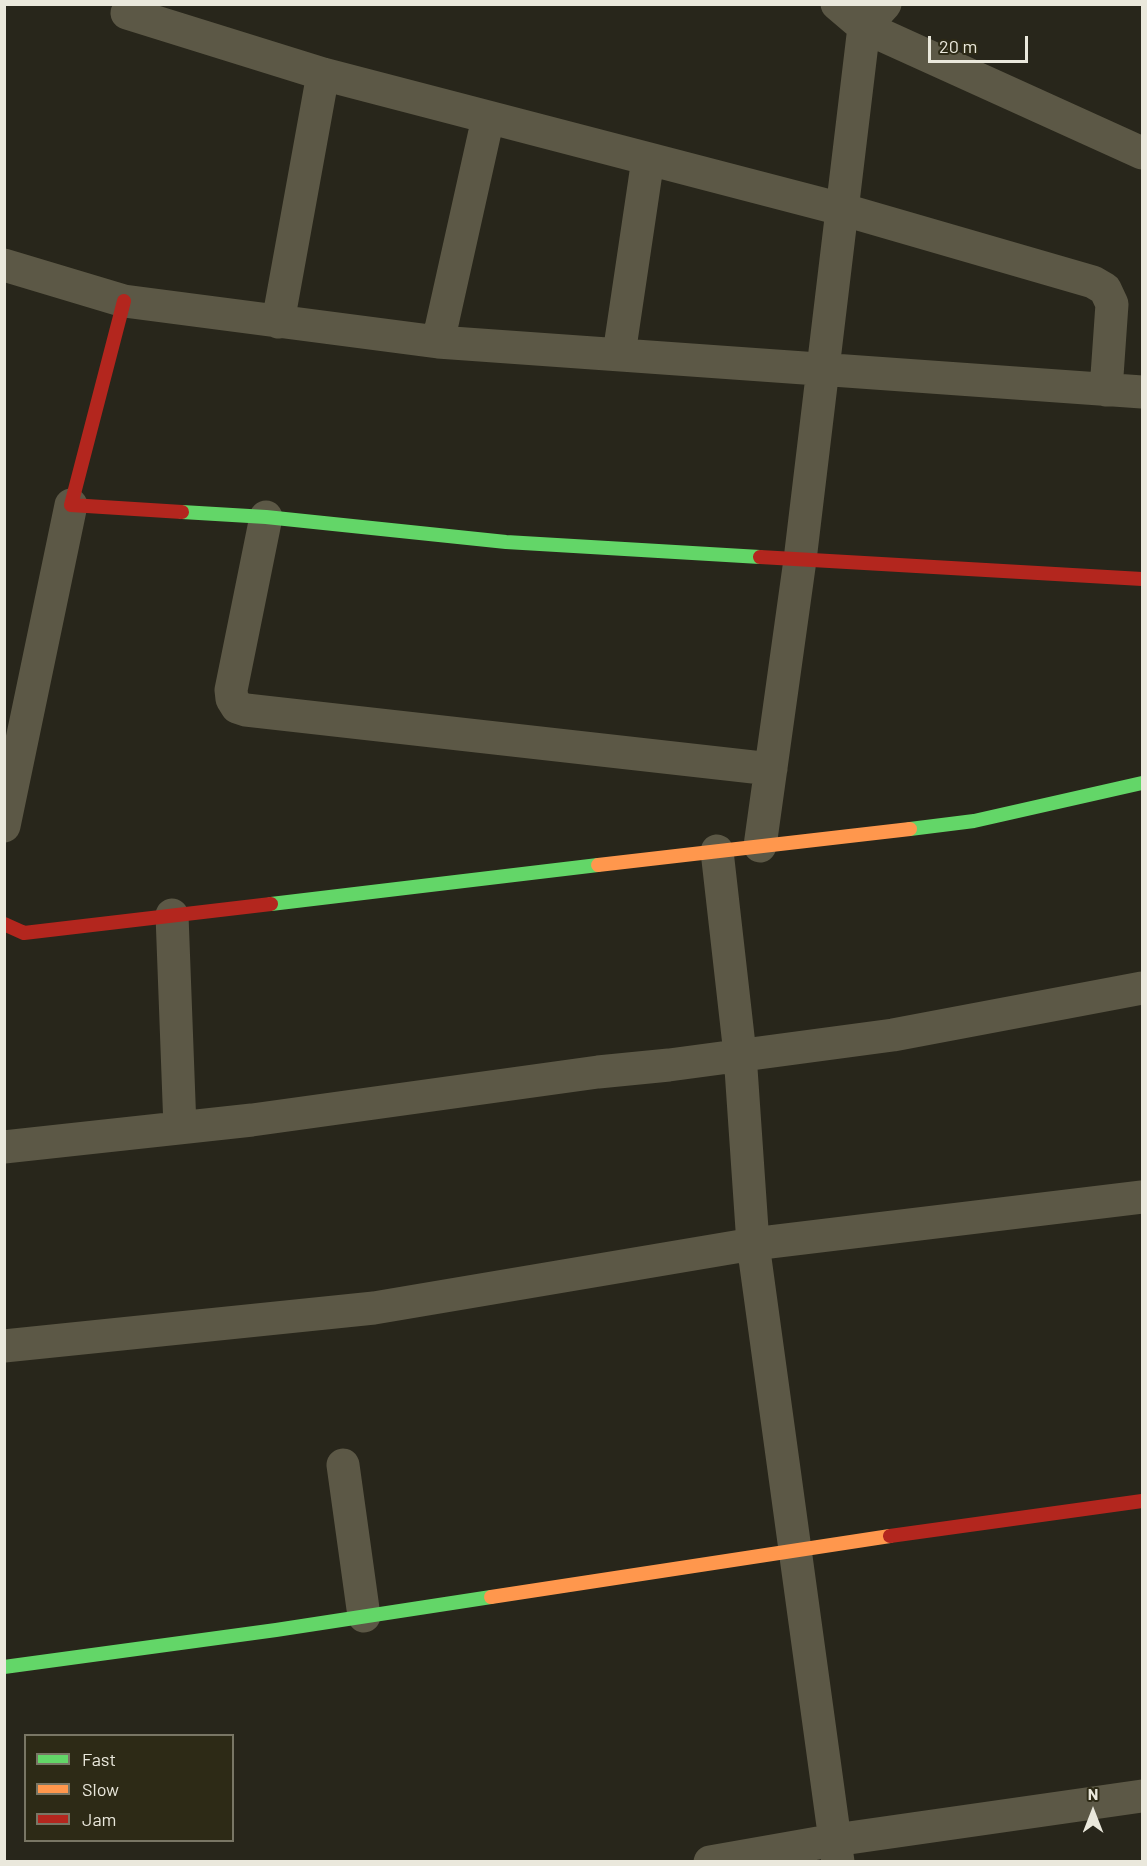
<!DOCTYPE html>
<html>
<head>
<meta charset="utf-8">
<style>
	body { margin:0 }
	#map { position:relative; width:1147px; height:1866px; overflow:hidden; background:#28261b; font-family:Barlow,sans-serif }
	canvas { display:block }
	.frame { position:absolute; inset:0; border:6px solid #eae8dc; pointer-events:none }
	.legend { position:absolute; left:24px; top:1734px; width:210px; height:108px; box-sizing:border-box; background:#2d2a16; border:2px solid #797665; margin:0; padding:8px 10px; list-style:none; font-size:18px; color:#eae8dc }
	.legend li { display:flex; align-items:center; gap:12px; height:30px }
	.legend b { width:30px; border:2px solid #797665 }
	.north { position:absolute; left:1063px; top:1782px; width:60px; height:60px; -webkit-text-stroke:4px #2d2a16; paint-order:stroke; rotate:0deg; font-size:16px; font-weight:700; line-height:24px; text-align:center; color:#eae8dc }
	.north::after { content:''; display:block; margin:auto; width:21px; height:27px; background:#eae8dc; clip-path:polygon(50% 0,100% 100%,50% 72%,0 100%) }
	.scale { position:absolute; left:928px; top:36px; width:100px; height:27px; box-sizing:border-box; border:3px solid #eae8dc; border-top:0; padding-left:8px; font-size:18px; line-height:21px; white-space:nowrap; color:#eae8dc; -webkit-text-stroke:4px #2d2a16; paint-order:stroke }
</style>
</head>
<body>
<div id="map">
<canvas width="1147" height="1866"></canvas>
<div class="frame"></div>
<ul class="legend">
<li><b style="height:8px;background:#63d668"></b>Fast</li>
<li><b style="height:8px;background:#ff974d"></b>Slow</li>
<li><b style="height:8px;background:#b3261e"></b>Jam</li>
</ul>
<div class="north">N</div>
<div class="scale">20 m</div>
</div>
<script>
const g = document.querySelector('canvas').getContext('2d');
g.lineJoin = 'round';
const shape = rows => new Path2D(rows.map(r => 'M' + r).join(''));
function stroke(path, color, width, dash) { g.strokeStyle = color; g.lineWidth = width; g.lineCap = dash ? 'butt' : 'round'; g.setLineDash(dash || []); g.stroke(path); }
stroke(shape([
	[837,4,864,27,1142,153],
	[127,13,323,74,841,209,1093,282,1105,289,1112,304,1106,390],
	[4,265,124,301,438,342,1142,392],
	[278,322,323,74],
	[438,342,488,118],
	[619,354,648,159],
	[266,517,231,690,232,699,237,707,246,710,771,769],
	[4,826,71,505],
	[760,846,800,560,864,27,885,4],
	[717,851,740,1054,753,1244,838,1862],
	[172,915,180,1128],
	[4,1147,252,1120,598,1072,669,1065,893,1035,1142,988],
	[4,1346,374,1308,753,1244,1142,1197],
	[343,1465,364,1616],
	[710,1862,835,1840,1142,1796]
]), '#5c5846', 33);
stroke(shape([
	[182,512,266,517,506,542,760,557],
	[910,829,974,821,1142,783],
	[271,904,598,865],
	[4,1667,276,1630,491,1597]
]), '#63d668', 14);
stroke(shape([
	[598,865,910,829],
	[491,1597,890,1536]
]), '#ff974d', 14);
stroke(shape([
	[124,301,71,505,182,512],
	[760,557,1142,579],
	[4,924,24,933,271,904],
	[890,1536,1142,1501]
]), '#b3261e', 14);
</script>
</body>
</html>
